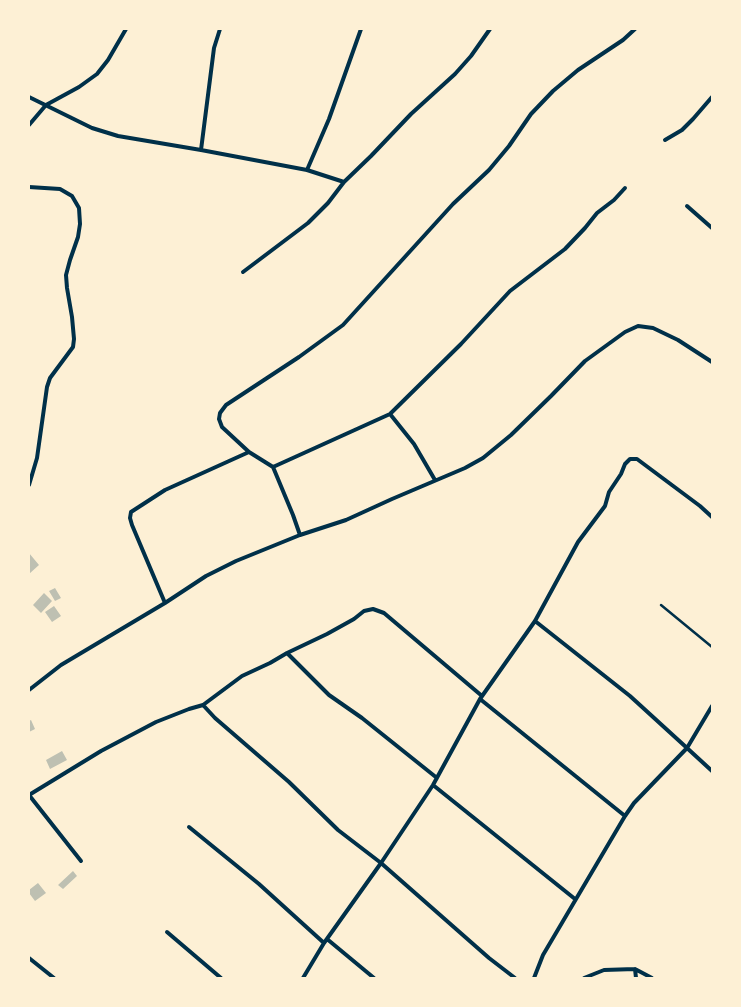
<!DOCTYPE html>
<html>
<head>
<meta charset="utf-8">
<style>
	body { margin:0 }
	#map { position:relative; width:741px; height:1007px; overflow:hidden; background:#fdf0d5; font-family:Rubik,sans-serif }
	canvas { display:block }
	.frame { position:absolute; inset:0; border:30px solid #fdf0d5; pointer-events:none }
</style>
</head>
<body>
<div id="map">
<canvas width="741" height="1007"></canvas>
<div class="frame"></div>
</div>
<script>
const g = document.querySelector('canvas').getContext('2d');
g.lineJoin = 'round';
function paint(path, color) { g.fillStyle = color; g.fill(path, 'evenodd'); }
const shape = rows => new Path2D(rows.map(r => 'M' + r).join(''));
function stroke(path, color, width, dash) { g.strokeStyle = color; g.lineWidth = width; g.lineCap = dash ? 'butt' : 'round'; g.setLineDash(dash || []); g.stroke(path); }
paint(shape([
	[29,553,39,565,29,574],
	[55,588,61,598,55,601,49,591],
	[44,593,52,601,41,613,33,605],
	[54,606,61,616,52,622,45,612],
	[31,720,35,729,29,732,29,721],
	[62,751,67,760,50,769,46,760],
	[73,871,77,876,63,889,58,885],
	[38,883,46,893,35,901,29,893,29,890]
]), '#bec0b2');
stroke(shape([
	[661,605,712,647]
]), '#003049', 2.5);
stroke(shape([
	[29,97,92,128,118,136,201,150,307,170,344,182,371,156,411,114,455,74,471,56,490,29],
	[29,125,46,105,79,87,97,74,108,60,126,29],
	[665,140,682,130,693,119,712,97],
	[201,150,214,48,220,29],
	[307,170,329,119,361,29],
	[29,187,60,189,72,196,79,208,80,224,78,237,70,260,66,275,67,288,72,317,74,339,73,347,50,378,47,387,37,458,29,485],
	[687,206,712,228],
	[243,272,308,223,328,203,344,182],
	[390,414,414,444,435,480],
	[249,452,222,427,219,419,220,413,226,405,299,357,343,325,453,204,489,170,509,146,531,114,553,91,578,70,623,40,635,29],
	[300,535,293,515,273,467,390,414,461,344,510,291,565,249,585,228,597,213,614,200,625,188],
	[165,603,132,525,130,518,131,512,165,490,249,452,273,467],
	[535,621,630,696,687,748,712,706],
	[287,653,329,695,362,718,437,778],
	[29,690,61,665,165,603,206,576,236,561,300,535,346,520,392,499,465,468,483,458,511,435,551,396,585,361,625,332,638,326,653,328,678,340,712,362],
	[480,699,625,816],
	[203,705,215,718,289,782,338,830,381,863,489,958,515,978],
	[433,785,575,899],
	[29,795,101,751,156,722,189,709,203,705,242,676,270,663,287,653,327,634,354,619,364,611,373,609,384,613,482,696],
	[29,795,81,861],
	[189,827,259,884,324,943],
	[167,932,221,978],
	[327,939,374,978],
	[29,958,54,978],
	[635,969,636,978],
	[303,978,324,943,381,863,433,785,480,699,535,621,578,542,605,506,609,492,621,474,625,464,630,459,637,459,700,506,712,517],
	[534,978,543,955,625,816,634,803,687,748,712,771],
	[584,978,604,970,635,969,652,978]
]), '#003049', 4);
</script>
</body>
</html>
